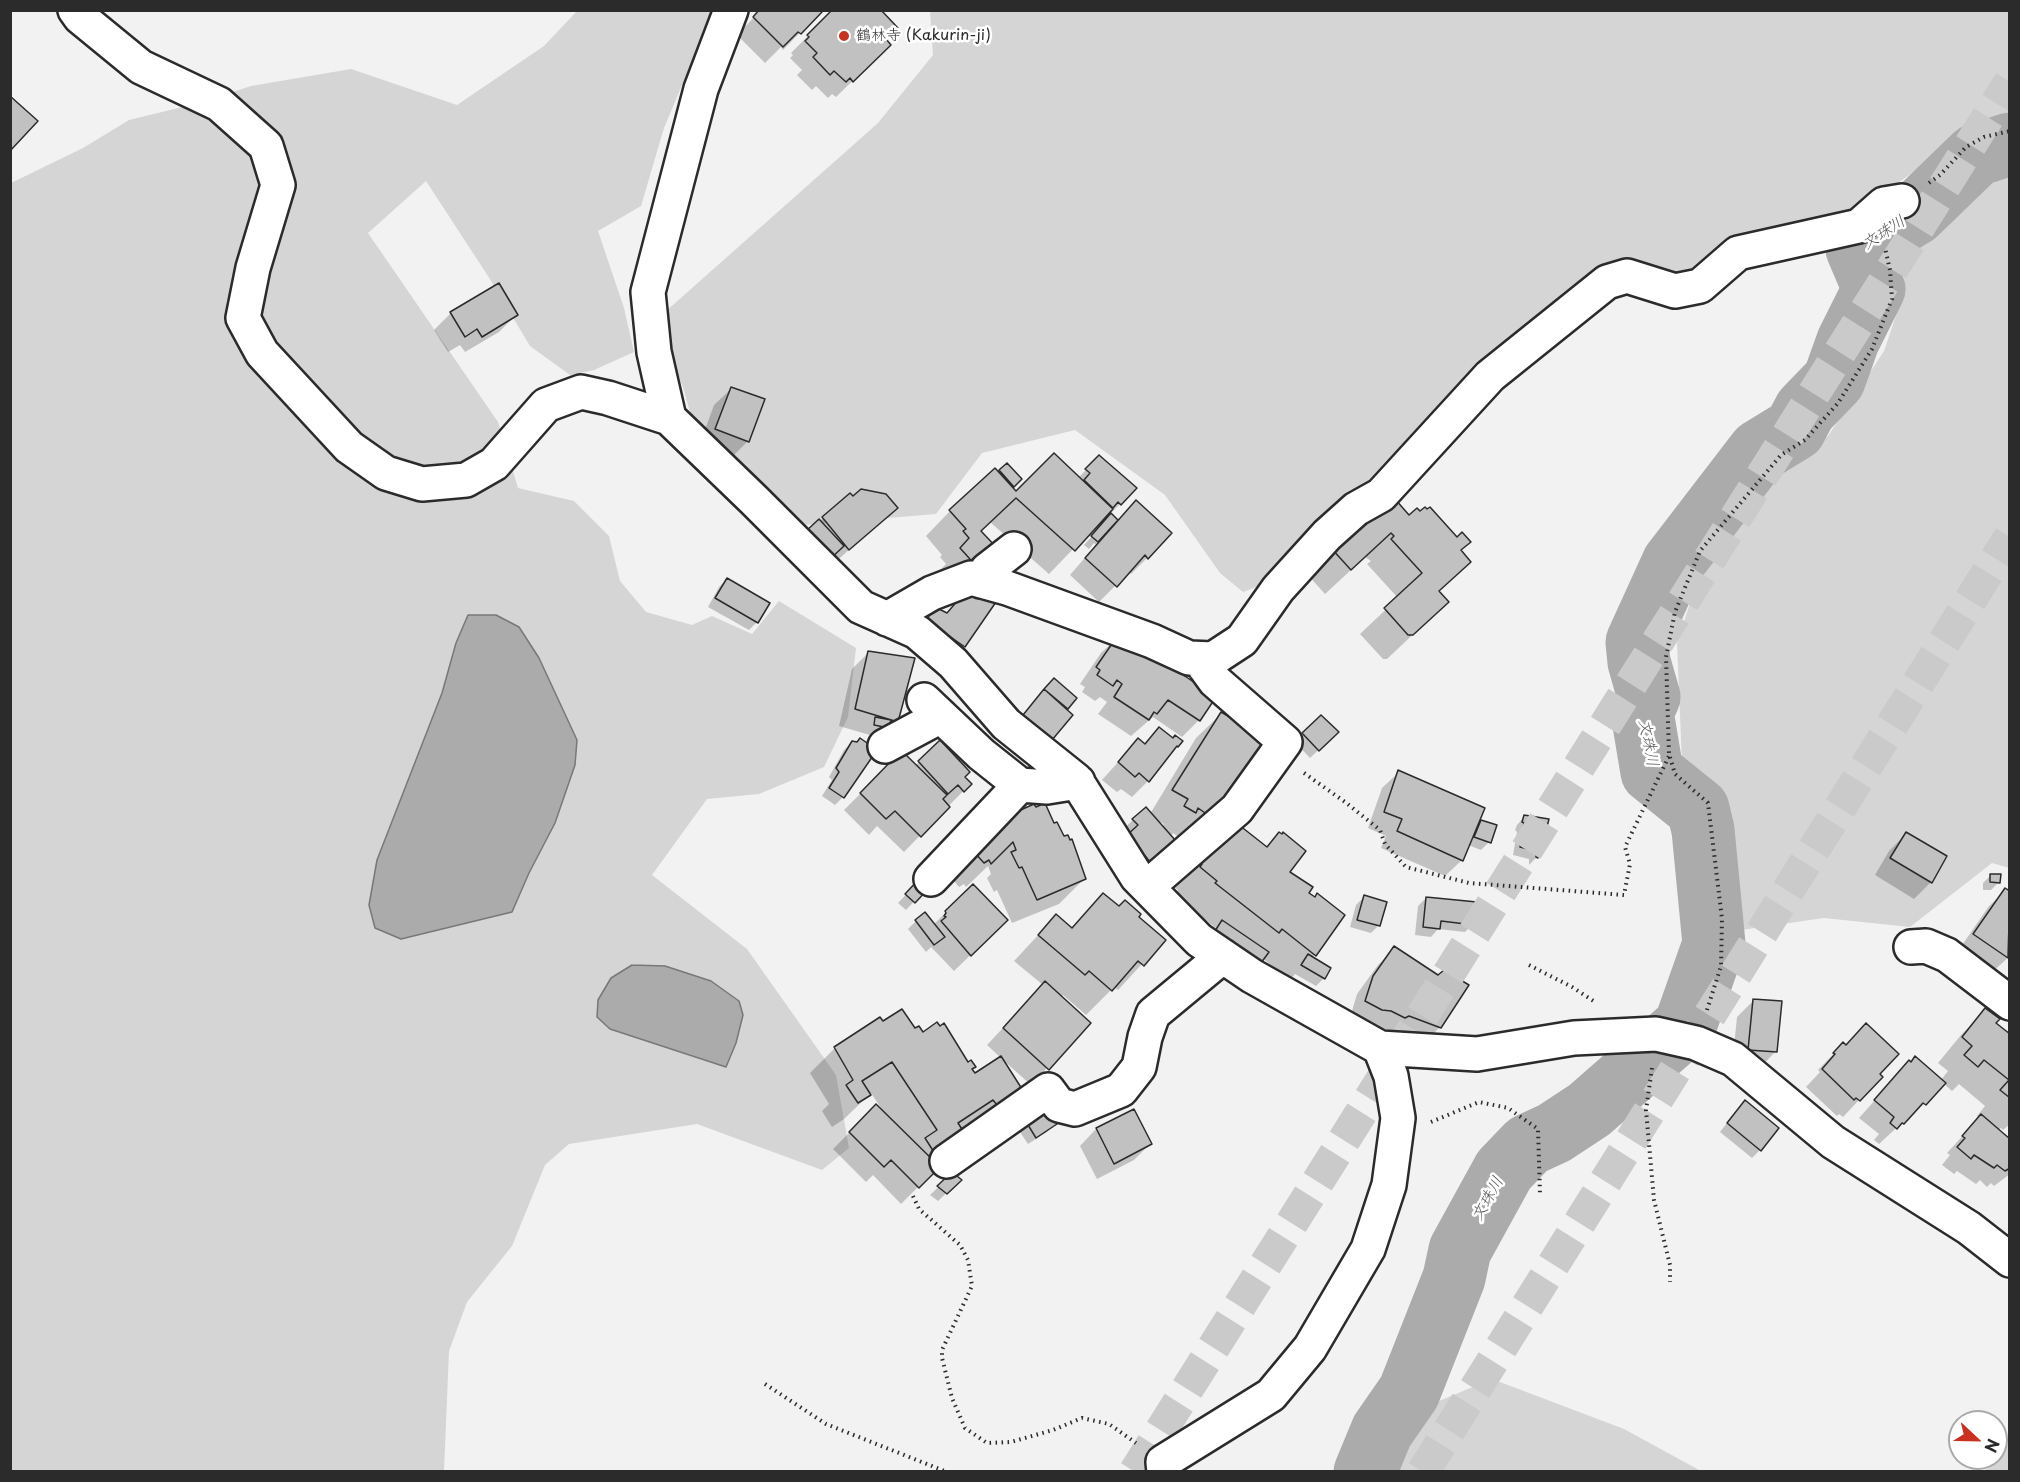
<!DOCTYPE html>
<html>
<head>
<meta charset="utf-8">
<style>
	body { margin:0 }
	#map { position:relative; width:2020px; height:1482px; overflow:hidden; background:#f2f2f2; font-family:"Playpen Sans",sans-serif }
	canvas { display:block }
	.frame { position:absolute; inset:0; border:12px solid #2b2b2b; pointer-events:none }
	.north { position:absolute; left:1948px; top:1410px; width:60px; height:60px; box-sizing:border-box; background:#fff; border:2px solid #aaa; border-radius:50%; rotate:112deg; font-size:16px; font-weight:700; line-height:24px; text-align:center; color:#2b2b2b }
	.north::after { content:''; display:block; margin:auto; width:21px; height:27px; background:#c8321e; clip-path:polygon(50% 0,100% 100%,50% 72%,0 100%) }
</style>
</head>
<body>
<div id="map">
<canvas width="2020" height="1482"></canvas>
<div class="frame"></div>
<div class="north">N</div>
</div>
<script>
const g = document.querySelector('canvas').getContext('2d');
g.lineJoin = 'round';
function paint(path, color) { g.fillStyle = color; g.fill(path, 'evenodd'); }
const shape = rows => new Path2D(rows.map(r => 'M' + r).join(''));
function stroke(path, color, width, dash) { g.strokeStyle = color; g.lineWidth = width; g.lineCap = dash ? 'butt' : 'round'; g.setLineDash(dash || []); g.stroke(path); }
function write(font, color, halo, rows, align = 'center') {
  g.font = font + ' "Playpen Sans","Klee One",sans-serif'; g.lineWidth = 5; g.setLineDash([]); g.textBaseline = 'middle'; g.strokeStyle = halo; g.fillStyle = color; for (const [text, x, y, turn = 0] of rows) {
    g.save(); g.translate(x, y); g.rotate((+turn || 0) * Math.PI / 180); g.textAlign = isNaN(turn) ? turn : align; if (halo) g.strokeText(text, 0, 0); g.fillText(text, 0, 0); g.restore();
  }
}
paint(shape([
	[577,11,713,11,664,128,641,206,598,231,624,308,634,352,594,370,570,375,530,346,488,276,426,181,368,233,498,422,518,488,574,501,609,536,620,581,646,612,692,625,712,616,752,634,779,601,856,648,848,717,824,767,759,794,707,799,652,875,747,949,836,1075,849,1148,822,1170,697,1124,569,1144,545,1165,512,1246,467,1302,449,1351,444,1471,11,1472,11,183,83,148,129,120,195,104,251,86,351,69,457,105,544,46],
	[930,11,2009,11,2009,115,1981,123,1862,209,1695,275,1663,274,1540,321,1454,390,1400,457,1269,582,1243,592,1220,573,1165,495,1075,430,982,453,936,514,803,525,734,463,691,416,683,387,666,346,665,312,878,123,933,55],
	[2009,154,2009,868,1992,863,1910,927,1824,918,1741,930,1718,796,1682,763,1677,643,1692,597,1714,556,1776,478,1828,436,1884,351,1905,289,1898,235,1986,162],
	[1492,1379,1624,1429,1701,1471,1370,1471,1427,1406],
	[2009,1443,2009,1471,1983,1471,1993,1466]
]), '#d5d5d5');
const water = shape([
	[468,615,496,615,519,627,539,658,577,740,575,765,555,823,529,873,512,912,401,939,375,928,369,905,377,860,442,693,456,643,468,615],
	[632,965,665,966,711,981,739,1001,743,1015,736,1043,726,1067,610,1029,597,1017,598,1000,611,978,632,965]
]);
paint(water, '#ababab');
stroke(water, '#787878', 1.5);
paint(shape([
	[761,10,820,12,783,50,781,47,765,63,737,35],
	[834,10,884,39,889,45,836,97,832,94,828,98,816,86,812,90,797,75,802,70,790,58,793,55,791,53],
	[451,313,516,315,499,332,465,352,460,345,448,352,434,330],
	[731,389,748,441,731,458,699,446,714,405],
	[1099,457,1135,489,1110,514,1117,521,1136,502,1147,558,1131,574,1129,572,1099,602,1070,575,1096,545,1094,543,1089,549,1084,545,1105,522,1102,519,1049,574,990,522,980,532,994,548,953,592,936,574,946,564,940,557,942,555,926,536,950,511,1007,465,1020,479,1011,488,1016,493,1078,478],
	[850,495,852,498,896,508,832,565,819,522],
	[1409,517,1460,551,1469,562,1438,592,1422,626,1387,659,1383,659,1360,634,1398,598,1367,564,1371,561,1365,557,1325,594,1307,574,1332,549,1374,521],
	[727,579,768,603,757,622,749,630,708,607,719,587],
	[994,602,963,646,947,663,918,625,935,609,946,614],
	[1118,637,1214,698,1199,720,1182,737,1153,717,1131,736,1098,714,1107,702,1100,697,1095,701,1082,692,1085,687,1080,684,1101,653],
	[869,652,897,721,880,738,839,726,852,669],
	[1046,688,1075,698,1065,709,1051,739,1016,724],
	[1221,714,1256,727,1194,843,1182,839,1173,833,1141,887,1116,836,1133,820,1150,814,1196,738],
	[1155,819,1164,824,1162,828],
	[1321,717,1329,740,1310,758,1295,742],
	[1159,729,1168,755,1148,781,1132,797,1121,789,1117,792,1102,780,1138,740,1143,745],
	[852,742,857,743,843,797,835,805,822,796,832,780,829,777,844,750],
	[940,742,970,784,904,852,877,826,869,835,844,810,898,756,915,766],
	[1399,772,1475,828,1482,821,1489,842,1481,850,1468,845,1462,860,1445,876,1381,848,1386,836,1368,828,1382,788],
	[1525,816,1547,821,1537,857,1529,865,1529,859,1513,855,1517,832,1515,830,1517,825],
	[1006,818,1053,825,1084,879,1059,904,1012,923,997,890,994,892,987,878,991,874,988,866,966,887,964,884,959,887,951,877],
	[1279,834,1288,873,1307,893,1343,915,1312,958,1329,968,1324,978,1316,986,1295,974,1290,980,1262,958,1208,940,1216,928,1191,909,1193,907,1176,893,1178,890,1175,888,1200,855,1266,848],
	[1906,834,1931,882,1914,899,1875,875,1889,851],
	[1991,875,1999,882,1991,890,1983,890,1983,883],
	[919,881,927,888,906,910,898,903],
	[973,886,989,937,954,971,931,947,926,952,908,929,916,921,933,925],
	[2010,886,2010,956,1990,974,1958,951,1989,906],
	[1103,895,1119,908,1137,917,1164,940,1118,990,1114,987,1086,1015,1063,995,1061,997,1089,1023,1031,1085,1002,1059,1020,1089,971,1129,968,1123,960,1129,938,1167,901,1204,873,1175,866,1182,833,1149,876,1106,883,1111,871,1093,844,1119,832,1127,822,1111,829,1104,810,1073,835,1048,882,1024,914,1030,922,1034,971,1069,974,1075,1001,1058,987,1045,1043,985,1014,961,1056,916,1070,929],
	[1364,897,1379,925,1371,933,1350,927,1356,905],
	[1426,898,1473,924,1465,932,1438,929,1431,937,1415,935,1418,906],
	[1395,948,1440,1027,1423,1044,1391,1032,1388,1034,1350,1018,1357,994,1378,965],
	[1754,1000,1775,1052,1759,1069,1732,1066,1737,1017],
	[1985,1010,1994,1023,2010,1036,2010,1124,2003,1130,2001,1128,1998,1130,2010,1140,2010,1174,1994,1186,1991,1183,1987,1187,1980,1180,1976,1184,1957,1171,1954,1174,1942,1165,1950,1155,1947,1153,1979,1118,1977,1116,1985,1106,1959,1084,1952,1091,1943,1083,1908,1121,1906,1119,1879,1144,1874,1140,1879,1134,1859,1118,1909,1062,1941,1080,1948,1071,1938,1063,1961,1035],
	[1843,1044,1859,1100,1843,1117,1839,1114,1837,1116,1806,1087,1820,1072,1818,1070],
	[1737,1110,1760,1150,1752,1158,1720,1132],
	[1133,1111,1151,1143,1134,1160,1097,1179,1080,1146,1096,1129],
	[1026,1121,1055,1124,1047,1132,1028,1144,1018,1129],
	[952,1174,960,1180,938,1201,930,1195]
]), '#0003');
stroke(shape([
	[1365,1472,1382,1431,1409,1392,1454,1278,1460,1250,1504,1170,1528,1145,1554,1133,1589,1110,1685,1026,1714,944,1703,830,1698,809,1652,772,1642,712,1649,697,1639,662,1637,642,1673,563,1759,451,1795,429,1805,410,1834,380,1848,341,1874,289,1857,249,1915,214,1976,155,2010,144]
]), '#ababab', 63);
const building = shape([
	[759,10,821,10,822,12,801,34,798,32,783,47,753,17,759,10],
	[832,10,881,10,898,28,886,39,891,45,853,82,850,78,846,82,834,71,830,75,813,57,817,53,805,41,809,37,807,35,832,10],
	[10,96,38,121,10,151,10,96],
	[499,283,518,315,482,337,477,329,465,337,450,312,499,283],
	[731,387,765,399,749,442,715,429,731,387],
	[1054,453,1113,509,1075,551,1016,498,981,531,997,548,978,568,960,548,969,538,963,531,966,529,949,510,995,468,1016,491,1054,453],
	[1099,455,1137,488,1121,505,1118,502,1113,508,1084,480,1090,473,1085,469,1099,455],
	[1007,463,1022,479,1014,487,999,470,1007,463],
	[861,489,886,494,898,508,849,550,822,517,850,493,853,496,861,489],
	[1395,499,1409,515,1417,508,1420,511,1425,507,1427,509,1430,507,1457,537,1462,532,1471,542,1461,550,1471,562,1439,591,1449,602,1413,635,1408,635,1384,608,1422,573,1391,539,1394,536,1391,533,1351,570,1331,548,1370,513,1374,518,1395,499],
	[1136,500,1172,533,1148,559,1145,555,1117,587,1085,558,1136,500],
	[1111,513,1118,520,1098,542,1091,536,1111,513],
	[819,519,844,546,830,559,805,532,819,519],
	[727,578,770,603,758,623,715,598,727,578],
	[974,588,996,602,965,647,926,620,935,607,947,613,959,599,974,588],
	[1118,635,1146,650,1216,697,1200,721,1168,700,1157,714,1154,712,1149,720,1114,697,1122,684,1117,680,1113,686,1097,675,1100,670,1096,667,1118,635],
	[868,651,915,658,898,722,855,709,868,651],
	[1054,678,1077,698,1068,709,1044,689,1054,678],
	[1044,689,1073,715,1052,740,1023,715,1044,689],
	[1232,710,1270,743,1220,819,1208,815,1198,808,1196,813,1184,806,1188,799,1172,790,1221,712,1228,716,1232,710],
	[1321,715,1339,732,1319,751,1302,733,1321,715],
	[875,717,891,720,889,728,874,725,875,717],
	[1159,727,1173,738,1175,735,1183,741,1178,747,1177,746,1149,782,1139,773,1135,777,1118,762,1138,738,1145,744,1159,727],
	[860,738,877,750,844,798,829,788,839,772,836,768,852,741,857,742,860,738],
	[940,740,970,772,965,777,972,784,964,792,958,785,948,794,918,761,940,740],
	[904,753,947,795,943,799,950,807,921,837,895,811,886,819,860,793,898,754,901,756,904,753],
	[1398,770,1485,808,1463,861,1397,831,1402,819,1384,812,1398,770],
	[1045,803,1054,823,1057,822,1064,836,1068,835,1070,840,1072,839,1086,879,1037,900,1022,867,1019,868,1011,852,1016,850,1013,842,991,864,989,860,984,863,974,852,1005,817,1034,804,1036,807,1045,803],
	[1146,807,1183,849,1158,871,1127,835,1138,825,1132,819,1146,807],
	[1524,815,1549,819,1547,827,1550,828,1538,858,1536,857,1536,851,1520,847,1524,823,1522,822,1524,815],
	[1481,820,1497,825,1491,843,1474,837,1481,820],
	[1239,825,1267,847,1279,832,1282,834,1283,832,1306,851,1290,872,1313,887,1309,893,1315,897,1317,893,1345,915,1316,956,1282,929,1279,933,1215,883,1217,881,1200,867,1202,864,1199,862,1239,825],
	[1906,832,1947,856,1932,883,1890,858,1906,832],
	[1990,874,2001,874,2000,883,1990,882,1990,874],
	[919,879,929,888,915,903,905,894,919,879],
	[973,884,1008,920,971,956,941,921,946,917,944,916,946,913,945,911,973,884],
	[2005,888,2008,890,2010,888,2008,958,1973,934,2005,888],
	[1103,893,1119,906,1125,900,1141,914,1139,917,1166,940,1144,966,1138,961,1112,991,1089,971,1085,975,1038,935,1056,914,1072,928,1103,893],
	[1364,895,1387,902,1380,926,1357,920,1364,895],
	[1426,897,1477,902,1474,925,1441,921,1440,929,1423,927,1426,897],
	[925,912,945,937,934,945,915,920,925,912],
	[1222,920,1269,952,1261,963,1215,931,1222,920],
	[1394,946,1438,975,1444,970,1469,985,1441,1028,1409,1016,1405,1018,1391,1011,1382,1010,1365,1001,1373,976,1394,946],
	[1308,954,1331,968,1325,979,1301,965,1308,954],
	[1045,981,1091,1023,1049,1070,1003,1028,1045,981],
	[1753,999,1782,1001,1777,1052,1748,1050,1753,999],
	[1985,1008,2000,1019,1996,1023,2010,1034,2010,1098,2000,1090,2009,1080,1984,1060,1978,1067,1964,1055,1972,1046,1962,1037,1985,1008],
	[902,1009,915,1028,919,1026,923,1032,937,1022,940,1026,944,1023,968,1062,971,1060,976,1067,972,1069,975,1073,1001,1056,1022,1089,997,1105,993,1100,958,1123,967,1137,937,1157,925,1138,937,1130,892,1062,862,1081,871,1095,858,1103,846,1085,853,1080,834,1047,880,1017,883,1021,902,1009],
	[1866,1023,1899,1054,1880,1074,1883,1077,1860,1101,1856,1098,1854,1100,1822,1069,1835,1054,1833,1053,1843,1042,1846,1045,1866,1023],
	[1915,1056,1946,1083,1926,1105,1923,1103,1904,1124,1902,1123,1897,1129,1890,1123,1894,1117,1874,1100,1909,1060,1911,1062,1915,1056],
	[1745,1100,1779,1128,1761,1151,1727,1123,1745,1100],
	[876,1104,940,1167,919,1188,891,1160,884,1167,849,1132,876,1104],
	[1046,1106,1057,1124,1036,1138,1025,1120,1046,1106],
	[1134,1109,1152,1144,1114,1164,1096,1128,1134,1109],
	[1981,1114,2010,1139,2010,1168,2005,1171,1997,1165,1994,1168,1974,1155,1971,1159,1957,1147,1965,1138,1962,1136,1981,1114],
	[952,1172,962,1180,947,1194,937,1186,952,1172]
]);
paint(building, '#c1c1c1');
stroke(building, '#2b2b2b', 1.5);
stroke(shape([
	[1135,1472,2010,82],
	[1423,1472,2010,537]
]), '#cacaca', 33, [33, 16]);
const minor = shape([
	[75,10,80,17,141,67,219,104,266,146,278,185,253,268,243,318,262,353,349,447,386,473,422,484,466,480,494,464,546,405,581,392,608,398,669,418,754,500,861,607,917,632,953,663,1006,724,1076,780,1137,877,1199,940,1252,976,1380,1048,1477,1054,1574,1038,1656,1034,1696,1043,1733,1059,1833,1142,1969,1228,2010,1260],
	[669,418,654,352,648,292,701,89,731,10],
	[981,581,987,570,1014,549],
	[887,619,932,593,971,578,1007,588,1152,641,1189,658,1213,659,1242,640,1278,589,1327,535,1356,509,1381,495,1490,376,1607,282,1627,276,1675,291,1700,286,1738,253,1859,226,1884,204,1902,201],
	[924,700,981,754,1020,785,1047,787,1078,782],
	[885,746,941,716],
	[931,879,1020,785],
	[1147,887,1237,809,1285,742,1215,681,1199,659],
	[1911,947,1926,946,1947,955,2010,1003],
	[947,1161,1048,1090,1059,1105,1075,1109,1121,1090,1139,1067,1145,1037,1153,1014,1223,956],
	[1164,1472,1163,1462,1271,1395,1310,1348,1368,1249,1389,1185,1398,1118,1391,1076,1380,1048]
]);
stroke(minor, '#2b2b2b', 38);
stroke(shape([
	[1929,183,1940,175,1966,147,1984,137,2010,131],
	[1304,773,1345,802,1380,830,1385,844,1406,867,1469,883,1624,895,1630,864,1625,847,1669,756],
	[1529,965,1572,987,1595,1002],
	[1707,1010,1721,966,1722,919,1708,803,1675,774,1669,754,1666,657,1675,612,1700,551,1781,455,1805,440,1838,403,1872,349,1892,299,1890,270,1885,248],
	[1652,1068,1646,1110,1654,1200,1670,1265,1670,1282],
	[1431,1122,1479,1102,1508,1108,1538,1129,1540,1194],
	[913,1196,919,1209,960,1245,968,1260,972,1286,942,1350,942,1358,952,1398,965,1428,987,1443,1011,1442,1053,1430,1082,1418,1109,1424,1136,1443],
	[765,1384,826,1424,947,1472]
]), '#2b2b2b', 4, [1.5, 4.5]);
stroke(minor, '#fff', 33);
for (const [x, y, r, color] of [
	[844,36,6,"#c8321e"]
]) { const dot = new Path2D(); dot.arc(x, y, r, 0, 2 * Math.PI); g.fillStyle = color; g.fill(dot); stroke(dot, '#fff', 2); }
write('15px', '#2b2b2b', '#fff', [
	["鶴林寺 (Kakurin-ji)",856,36]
], 'left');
write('italic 16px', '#585858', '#fff', [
	["文珠川",1884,233,-33],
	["文珠川",1648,743,79],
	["文珠川",1488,1199,-61]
]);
</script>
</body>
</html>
